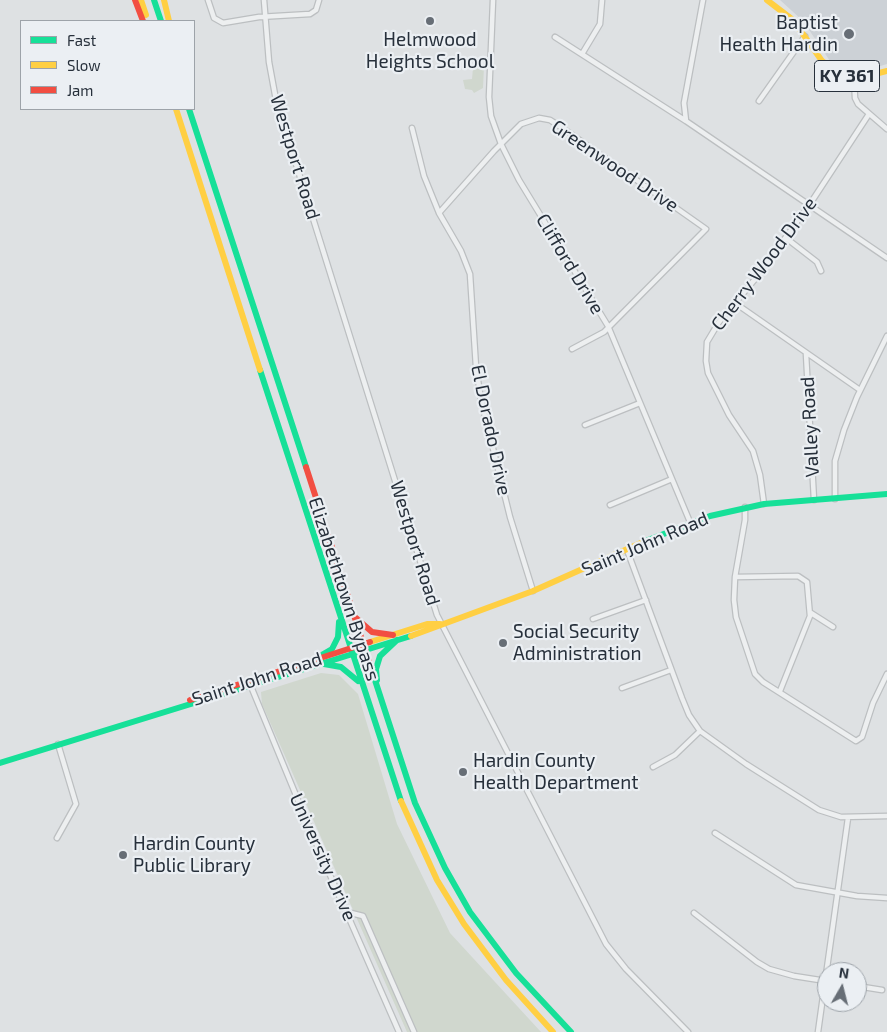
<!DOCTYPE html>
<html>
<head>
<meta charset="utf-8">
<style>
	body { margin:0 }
	#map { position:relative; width:887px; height:1032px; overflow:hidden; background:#dee1e3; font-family:"Exo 2",sans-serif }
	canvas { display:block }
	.legend { position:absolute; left:20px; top:20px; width:175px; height:90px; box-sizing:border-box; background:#ebeff3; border:1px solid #9da3a9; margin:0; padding:6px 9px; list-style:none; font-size:15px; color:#27303b }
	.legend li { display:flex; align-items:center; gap:10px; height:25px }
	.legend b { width:25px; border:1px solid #9da3a9 }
	.north { position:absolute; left:817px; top:962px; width:50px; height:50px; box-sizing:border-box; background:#ebeff3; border:1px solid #9da3a9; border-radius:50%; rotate:8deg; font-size:14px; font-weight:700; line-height:20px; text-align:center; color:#27303b }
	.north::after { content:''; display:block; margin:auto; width:18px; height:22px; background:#676e76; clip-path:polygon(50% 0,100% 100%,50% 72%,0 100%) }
</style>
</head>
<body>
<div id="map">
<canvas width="887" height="1032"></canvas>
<ul class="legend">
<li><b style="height:6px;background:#16e098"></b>Fast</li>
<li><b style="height:6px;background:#ffcf43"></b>Slow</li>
<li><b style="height:6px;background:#f24e42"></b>Jam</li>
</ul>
<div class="north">N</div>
</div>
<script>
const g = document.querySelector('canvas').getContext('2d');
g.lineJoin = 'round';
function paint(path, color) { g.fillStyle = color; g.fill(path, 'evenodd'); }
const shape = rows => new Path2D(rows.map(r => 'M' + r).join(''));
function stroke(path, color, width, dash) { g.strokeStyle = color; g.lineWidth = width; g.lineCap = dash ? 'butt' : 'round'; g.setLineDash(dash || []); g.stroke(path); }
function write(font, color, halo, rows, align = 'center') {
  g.font = font + ' "Exo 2",sans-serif'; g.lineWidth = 4.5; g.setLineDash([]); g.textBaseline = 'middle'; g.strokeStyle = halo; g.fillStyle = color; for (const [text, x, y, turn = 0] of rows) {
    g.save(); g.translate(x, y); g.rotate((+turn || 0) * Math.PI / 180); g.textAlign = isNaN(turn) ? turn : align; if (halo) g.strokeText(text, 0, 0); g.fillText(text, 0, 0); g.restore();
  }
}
paint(shape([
	[780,0,887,0,887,64,864,71,846,69,830,61,803,21]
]), '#ccd1d6');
paint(shape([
	[479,65,484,66,483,88,474,93,472,90,465,89,463,80,472,79,473,68],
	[321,673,339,675,358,694,397,824,450,933,541,1032,407,1032,262,704,261,692]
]), '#d0d7ce');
const street = shape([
	[208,0,214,18,223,23,259,17,310,14,316,10,319,0],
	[264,0,269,62,276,100,437,615,606,944,626,969,688,1032],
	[493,0,489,97,491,116,501,144,519,180,608,326,690,522],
	[703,0,684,103,686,121,887,258],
	[555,37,686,121],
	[582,54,600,24,602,0],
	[854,78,855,98,858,104,887,129],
	[759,101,805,36],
	[412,128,424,176,439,213,461,251,470,274,476,367,481,400,510,517,533,591],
	[439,213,494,151,521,124,539,118,550,120,564,129,706,229,604,332,572,349],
	[786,238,817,262,821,271],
	[735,303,860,390],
	[806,354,814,500],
	[585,425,640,403],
	[835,499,835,461,844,430,857,397,887,336],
	[764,504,760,475,753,451,729,415,708,373,706,361,707,342,719,322,756,278,810,204,869,114],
	[610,505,672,479],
	[745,507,745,520,735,577,734,600,736,617,755,674,763,682,856,741,862,737,873,703,887,674],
	[627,550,682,698,689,715,700,731,746,764,819,810,841,817,887,816],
	[735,577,798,576,807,582,810,616,780,691],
	[811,613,833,627],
	[593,619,646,600],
	[250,684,312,834,399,1032],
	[622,688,671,670],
	[653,767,675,755,700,731],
	[715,833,796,885,857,896,887,898],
	[57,838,76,804,58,744],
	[347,912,363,916,414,1032],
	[694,913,757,962,769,969,794,976,826,981],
	[857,986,882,990],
	[818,1032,848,818]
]);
stroke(street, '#bcbfc1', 7);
stroke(street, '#edeff0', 4.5);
stroke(shape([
	[154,0,161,21],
	[189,109,306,467],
	[260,370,401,801],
	[643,542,710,516,764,504,887,494],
	[313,660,332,649,338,637,339,622],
	[324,664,341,667,358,681],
	[373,674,415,803,445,868,470,912,516,973,571,1032],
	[377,680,376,669,380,656,397,640],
	[0,763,411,636]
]), '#16e098', 6);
stroke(shape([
	[141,0,146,15],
	[164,0,169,21],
	[767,0,793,20,822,61,835,71,860,78,887,71],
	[176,109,260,370],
	[411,636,533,591,643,542],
	[370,642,427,624,440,624],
	[401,801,437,880,464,924,506,980,553,1032]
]), '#ffcf43', 6);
stroke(shape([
	[135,0,143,21],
	[306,467,373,674],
	[356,618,372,632,393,635],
	[190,700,370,642]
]), '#f24e42', 6);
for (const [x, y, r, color] of [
	[430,21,5,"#676e76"],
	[849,34,6,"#676e76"],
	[503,643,5,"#676e76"],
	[463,772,5,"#676e76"],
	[123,855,5,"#676e76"]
]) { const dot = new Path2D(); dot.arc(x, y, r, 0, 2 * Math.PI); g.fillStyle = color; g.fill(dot); stroke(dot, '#ebeff3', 2); }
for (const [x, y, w] of [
	[847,76,65]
]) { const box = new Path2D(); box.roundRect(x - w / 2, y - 15.5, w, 31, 4); g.fillStyle = '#ebeff3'; g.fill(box); stroke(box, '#27303b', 1); }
write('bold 18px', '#27303b', null, [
	["KY 361",847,76]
]);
write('19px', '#27303b', '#ebeff3', [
	["Baptist",838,23,"right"],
	["Health Hardin",838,45,"right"],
	["Helmwood",430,40,"center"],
	["Heights School",430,62,"center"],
	["Social Security",513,632],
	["Administration",513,654],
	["Hardin County",473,761],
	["Health Department",473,783],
	["Hardin County",133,844],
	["Public Library",133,866]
], 'left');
write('19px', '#27303b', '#ebeff3', [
	["Westport Road",295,157,73],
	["Greenwood Drive",615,166,34],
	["Clifford Drive",570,264,59],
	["Cherry Wood Drive",764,264,-53],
	["Valley Road",810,427,-93],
	["El Dorado Drive",491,430,78],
	["Westport Road",415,543,73],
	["Saint John Road",645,544,-23],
	["Elizabethtown Bypass",344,589,72],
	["Saint John Road",257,679,-18],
	["University Drive",323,857,66]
]);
</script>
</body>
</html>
